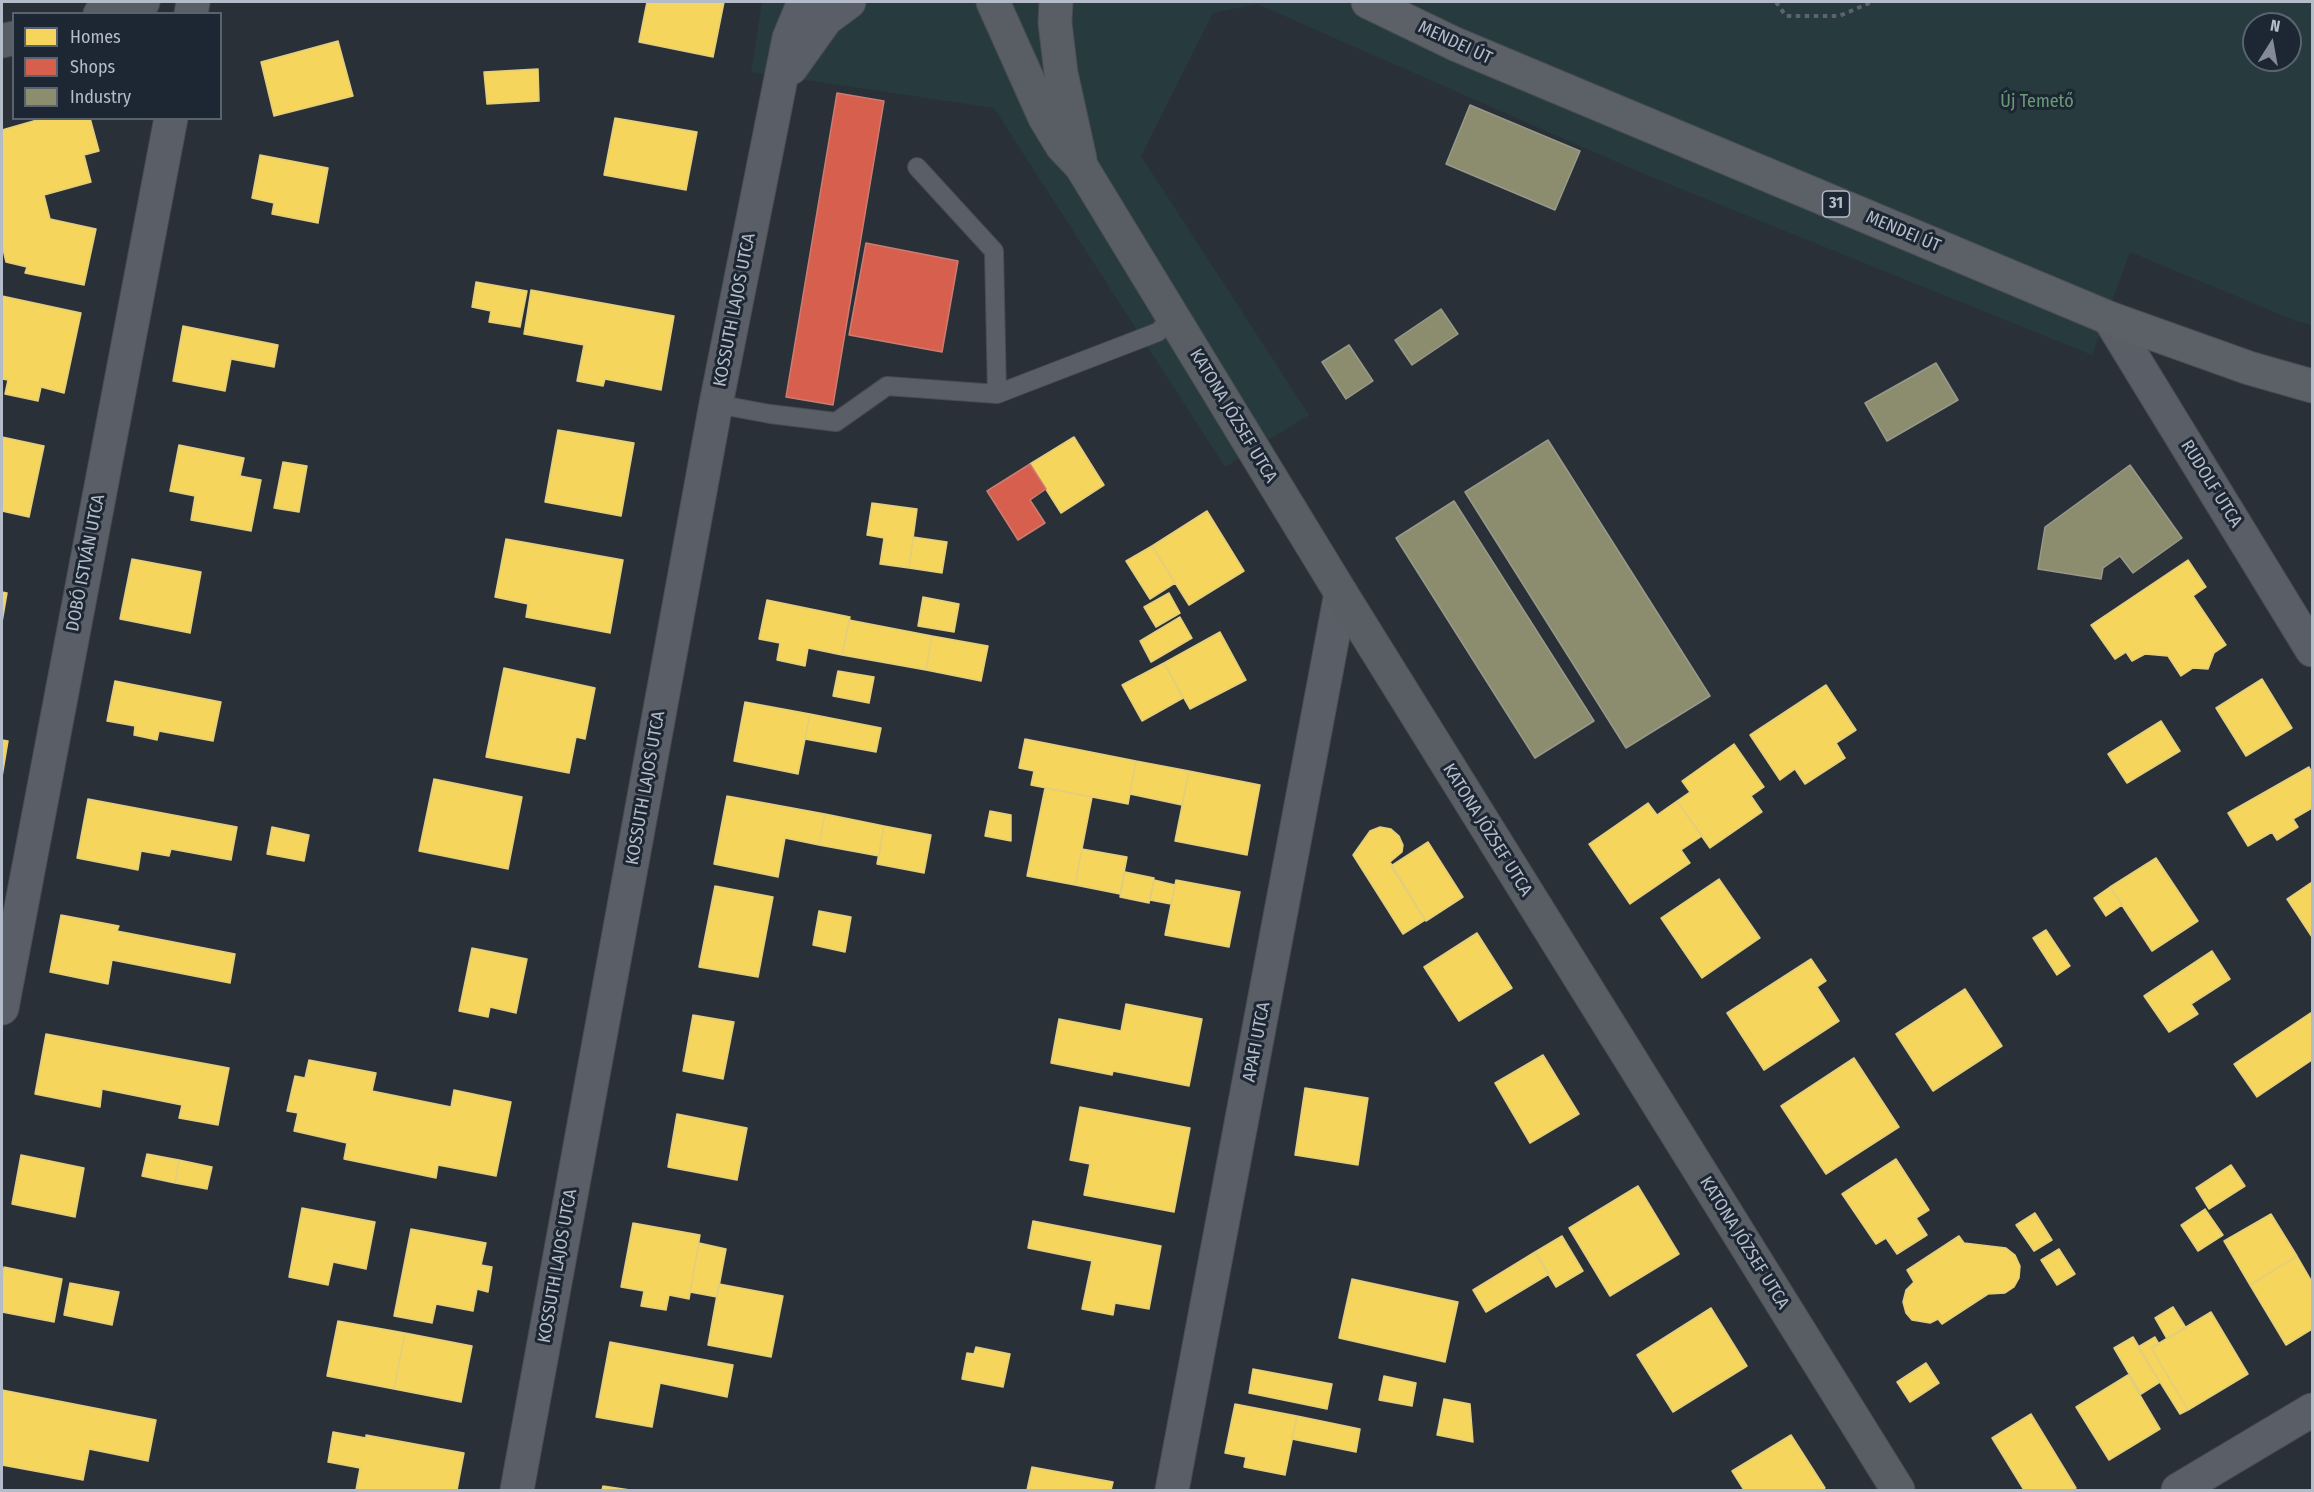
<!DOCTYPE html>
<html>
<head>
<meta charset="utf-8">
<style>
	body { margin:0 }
	#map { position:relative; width:2314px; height:1492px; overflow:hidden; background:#2a3038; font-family:"Fira Sans Condensed",sans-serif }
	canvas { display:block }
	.frame { position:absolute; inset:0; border:3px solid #b4bcc9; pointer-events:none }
	.legend { position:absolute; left:12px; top:12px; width:210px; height:108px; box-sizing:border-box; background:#1d2633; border:2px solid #59626f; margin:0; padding:8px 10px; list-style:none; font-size:18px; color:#b4bcc9 }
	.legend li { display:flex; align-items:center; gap:12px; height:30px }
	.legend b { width:30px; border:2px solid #59626f }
	.north { position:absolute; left:2242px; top:12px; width:60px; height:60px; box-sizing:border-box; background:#1d2633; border:2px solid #59626f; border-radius:50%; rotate:11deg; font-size:16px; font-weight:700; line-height:24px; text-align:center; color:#b4bcc9 }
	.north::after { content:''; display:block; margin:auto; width:21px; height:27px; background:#848b96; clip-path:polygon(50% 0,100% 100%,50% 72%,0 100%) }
</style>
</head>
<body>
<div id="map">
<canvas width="2314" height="1492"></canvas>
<div class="frame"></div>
<ul class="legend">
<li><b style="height:16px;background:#f6d55c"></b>Homes</li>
<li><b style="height:16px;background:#d6604d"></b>Shops</li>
<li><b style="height:16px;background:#8c8c6e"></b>Industry</li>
</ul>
<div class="north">N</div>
</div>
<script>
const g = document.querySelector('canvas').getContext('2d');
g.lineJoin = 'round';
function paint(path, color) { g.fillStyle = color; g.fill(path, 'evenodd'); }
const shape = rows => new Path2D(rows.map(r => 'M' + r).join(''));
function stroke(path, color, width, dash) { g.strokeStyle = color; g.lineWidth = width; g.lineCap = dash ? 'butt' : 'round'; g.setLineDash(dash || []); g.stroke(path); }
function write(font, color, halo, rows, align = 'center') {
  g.font = font + ' "Fira Sans Condensed",sans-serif'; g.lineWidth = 6; g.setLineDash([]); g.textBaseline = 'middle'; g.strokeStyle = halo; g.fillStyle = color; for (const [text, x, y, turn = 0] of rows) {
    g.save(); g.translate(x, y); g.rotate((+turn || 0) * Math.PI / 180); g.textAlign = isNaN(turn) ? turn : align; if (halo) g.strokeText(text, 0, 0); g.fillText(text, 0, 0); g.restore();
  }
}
paint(shape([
	[762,2,2312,2,2312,325,2296,321,2130,252,2092,355,1644,174,1257,4,1213,13,1141,156,1309,415,1225,467,994,108,751,72],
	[2254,24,2290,24,2290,60,2254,60]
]), '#273a3e');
const homes = shape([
	[647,2,724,2,713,57,639,42,647,2],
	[338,41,353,96,274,116,261,62,338,41],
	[538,69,539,101,487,104,484,72,538,69],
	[44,118,90,118,99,151,84,155,91,182,44,195,50,219,96,229,84,285,25,273,27,267,6,262,2,245,2,130,44,118],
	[615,118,697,132,686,190,604,175,615,118],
	[260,155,328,168,318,223,272,214,274,203,252,198,260,155],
	[476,282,527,291,520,327,489,322,491,311,472,307,476,282],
	[531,290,674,316,661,390,605,379,603,386,577,381,584,345,524,334,531,290],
	[2,296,81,313,64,393,41,387,38,401,5,394,8,380,2,379,2,296],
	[183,326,278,345,274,367,231,359,225,391,173,381,183,326],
	[558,430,634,443,621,516,545,502,558,430],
	[2,437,44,446,29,517,2,511,2,437],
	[1074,437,1104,485,1061,513,1030,464,1074,437],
	[179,445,244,458,240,476,261,480,251,531,191,520,195,496,170,491,179,445],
	[283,462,307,466,299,512,274,508,283,462],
	[872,503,917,509,909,568,880,564,884,538,867,535,872,503],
	[1207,511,1244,571,1189,605,1152,546,1207,511],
	[913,537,947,542,942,573,909,568,913,537],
	[506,539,623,560,610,633,526,617,528,604,495,597,506,539],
	[1152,546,1175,583,1150,599,1126,561,1152,546],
	[132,559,201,572,190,633,120,619,132,559],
	[2188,560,2206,587,2193,596,2226,645,2214,653,2208,669,2193,668,2181,676,2168,656,2145,654,2132,661,2126,652,2115,659,2091,625,2188,560],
	[2,592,7,593,2,622,2,592],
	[1169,593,1180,613,1156,627,1144,607,1169,593],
	[923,597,959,604,954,632,918,626,923,597],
	[767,600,850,617,842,655,808,648,805,666,777,660,780,643,759,639,767,600],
	[1180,617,1192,638,1151,662,1140,641,1180,617],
	[849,620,932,636,926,670,842,655,849,620],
	[1220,632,1246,680,1190,709,1164,663,1220,632],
	[932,636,988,646,981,681,926,670,932,636],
	[1164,663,1183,698,1142,721,1122,685,1164,663],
	[504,668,595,688,585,739,576,737,569,773,486,757,504,668],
	[838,671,874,677,869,703,833,696,838,671],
	[2262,679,2292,728,2246,756,2216,708,2262,679],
	[115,681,221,702,213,741,159,731,157,740,134,735,135,726,107,721,115,681],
	[1826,685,1856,730,1836,743,1845,758,1805,784,1795,769,1780,780,1750,735,1826,685],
	[745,702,810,714,798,774,734,761,745,702],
	[810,714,881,728,876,752,805,739,810,714],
	[2161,721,2180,751,2127,783,2108,754,2161,721],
	[1025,739,1136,761,1128,804,1031,785,1034,771,1019,768,1025,739],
	[2,740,8,741,2,777,2,740],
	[1734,744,1764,787,1751,796,1762,812,1710,848,1677,801,1690,792,1682,781,1734,744],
	[1136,761,1189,771,1182,805,1130,794,1136,761],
	[2309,767,2312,773,2312,808,2293,819,2298,827,2277,840,2272,832,2248,846,2228,813,2309,767],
	[1189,771,1260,785,1247,855,1175,841,1189,771],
	[434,779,522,797,508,869,419,851,434,779],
	[1045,788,1092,797,1075,885,1027,876,1045,788],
	[727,796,825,814,819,845,785,838,778,877,714,864,727,796],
	[88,799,237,827,231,860,171,849,169,856,141,851,138,870,77,858,88,799],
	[1677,801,1702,836,1681,850,1690,863,1630,904,1589,844,1648,803,1657,815,1677,801],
	[990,811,1011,815,1011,841,985,836,990,811],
	[825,814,884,826,879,856,819,845,825,814],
	[884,826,931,835,924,873,877,864,884,826],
	[272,827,309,835,304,861,267,854,272,827],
	[1380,827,1391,829,1399,836,1403,845,1402,852,1390,862,1425,920,1403,934,1353,855,1370,831,1380,827],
	[1428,842,1463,897,1426,921,1391,866,1428,842],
	[1082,849,1127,857,1120,894,1075,885,1082,849],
	[2156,858,2198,921,2152,951,2110,887,2156,858],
	[1125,872,1154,878,1149,903,1120,897,1125,872],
	[1719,879,1760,938,1702,978,1661,918,1719,879],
	[1154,880,1175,885,1171,904,1150,900,1154,880],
	[1176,880,1240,892,1229,947,1165,935,1176,880],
	[2312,882,2312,937,2287,899,2312,882],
	[715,886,773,897,758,977,699,967,715,886],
	[2110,887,2122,905,2106,916,2094,898,2110,887],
	[819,911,851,917,845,952,813,945,819,911],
	[61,915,119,926,117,931,235,954,230,983,112,960,108,984,50,972,61,915],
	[2046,930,2070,966,2057,975,2033,938,2046,930],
	[1477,933,1512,988,1459,1021,1424,967,1477,933],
	[472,948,527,959,516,1013,490,1007,488,1017,459,1011,472,948],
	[2212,951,2230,979,2191,1004,2198,1014,2169,1032,2144,996,2212,951],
	[1811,959,1826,981,1817,987,1839,1021,1764,1070,1727,1013,1811,959],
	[1965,989,2002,1046,1933,1091,1896,1034,1965,989],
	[1126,1004,1202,1019,1189,1086,1113,1071,1112,1075,1051,1063,1059,1019,1121,1031,1126,1004],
	[2312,1012,2312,1060,2257,1097,2234,1064,2312,1012],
	[693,1015,734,1022,723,1079,683,1071,693,1015],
	[46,1034,229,1068,218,1125,179,1118,182,1105,102,1089,100,1107,35,1094,46,1034],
	[1543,1055,1579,1114,1530,1143,1495,1083,1543,1055],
	[1854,1058,1899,1127,1826,1174,1781,1106,1854,1058],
	[309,1060,376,1073,372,1091,451,1107,454,1090,511,1102,496,1176,438,1165,436,1178,344,1159,347,1143,294,1131,298,1113,287,1111,295,1076,305,1078,309,1060],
	[1305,1088,1368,1098,1358,1165,1295,1155,1305,1088],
	[1080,1107,1190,1128,1174,1212,1084,1195,1090,1164,1070,1160,1080,1107],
	[677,1114,747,1128,737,1180,668,1167,677,1114],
	[147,1154,179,1160,175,1183,142,1176,147,1154],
	[21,1155,84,1168,75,1217,12,1204,21,1155],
	[1896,1159,1929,1210,1916,1218,1927,1235,1897,1254,1886,1238,1876,1244,1842,1194,1896,1159],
	[179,1160,212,1167,207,1189,175,1183,179,1160],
	[2231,1165,2245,1186,2209,1209,2196,1188,2231,1165],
	[1638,1186,1679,1254,1610,1296,1569,1228,1638,1186],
	[302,1208,375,1222,366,1269,333,1262,328,1285,289,1277,302,1208],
	[2205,1209,2223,1235,2198,1251,2181,1225,2205,1209],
	[2035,1213,2052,1240,2034,1251,2016,1225,2035,1213],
	[2271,1214,2297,1256,2250,1285,2224,1241,2271,1214],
	[1033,1221,1161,1246,1149,1309,1115,1303,1113,1315,1082,1309,1092,1261,1028,1248,1033,1221],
	[633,1223,700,1235,689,1299,669,1295,666,1310,641,1306,644,1291,621,1287,633,1223],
	[411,1229,486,1243,481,1265,492,1267,488,1292,477,1289,473,1311,436,1304,432,1323,394,1316,411,1229],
	[1562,1236,1583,1271,1556,1287,1535,1252,1562,1236],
	[1959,1236,1964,1243,2006,1248,2015,1255,2020,1266,2019,1278,2014,1287,2005,1293,1988,1294,1942,1324,1938,1319,1930,1323,1912,1320,1906,1313,1903,1302,1906,1290,1914,1282,1907,1270,1959,1236],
	[699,1243,726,1249,717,1297,690,1292,699,1243],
	[2059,1249,2075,1274,2057,1285,2041,1260,2059,1249],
	[1535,1252,1549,1274,1486,1312,1473,1290,1535,1252],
	[2297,1256,2312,1282,2312,1329,2286,1345,2250,1285,2297,1256],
	[4,1267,62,1279,54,1322,2,1312,2,1279,4,1267],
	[1352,1279,1458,1302,1445,1362,1339,1338,1352,1279],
	[70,1283,119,1292,112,1325,64,1315,70,1283],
	[719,1284,783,1296,771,1357,708,1345,719,1284],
	[2173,1307,2186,1328,2167,1339,2155,1318,2173,1307],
	[1711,1308,1747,1366,1673,1412,1637,1355,1711,1308],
	[2211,1312,2248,1374,2188,1410,2151,1348,2211,1312],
	[338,1321,405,1333,394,1389,327,1376,338,1321],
	[405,1333,472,1346,461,1402,394,1389,405,1333],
	[2133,1337,2160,1382,2141,1394,2114,1348,2133,1337],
	[2155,1337,2159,1344,2151,1348,2188,1410,2180,1414,2138,1347,2155,1337],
	[610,1342,733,1365,727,1397,660,1383,652,1427,596,1417,610,1342],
	[976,1347,1010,1354,1003,1387,962,1379,967,1353,974,1354,976,1347],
	[1926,1363,1939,1383,1910,1402,1897,1382,1926,1363],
	[1253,1369,1332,1384,1327,1409,1249,1393,1253,1369],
	[2128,1375,2160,1429,2109,1460,2076,1407,2128,1375],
	[1384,1376,1416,1383,1412,1406,1379,1400,1384,1376],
	[2,1390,156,1420,148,1461,89,1449,83,1480,2,1465,2,1390],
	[1444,1399,1470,1404,1473,1442,1437,1435,1444,1399],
	[1235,1404,1297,1416,1285,1475,1244,1467,1246,1457,1225,1453,1235,1404],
	[2031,1414,2076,1488,2072,1490,2024,1490,1992,1438,2031,1414],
	[1297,1416,1360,1429,1356,1452,1292,1439,1297,1416],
	[333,1432,366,1438,366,1435,464,1453,457,1490,356,1490,360,1468,328,1462,333,1432],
	[1791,1435,1825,1488,1822,1490,1744,1490,1732,1471,1791,1435],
	[1032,1467,1113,1482,1111,1490,1027,1490,1032,1467],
	[603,1486,630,1490,602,1490,603,1486]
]);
paint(homes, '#f6d55c');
stroke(homes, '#e2ce7d', 1.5);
const shops = shape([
	[837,93,884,101,833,405,786,397,837,93],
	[866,243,958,261,942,352,849,335,866,243],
	[1030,464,1046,489,1030,500,1045,523,1018,540,987,491,1030,464]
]);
paint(shops, '#d6604d');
stroke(shops, '#cc7c72', 1.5);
const industry = shape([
	[1470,105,1580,151,1555,210,1446,164,1470,105],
	[1441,309,1458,334,1412,365,1395,340,1441,309],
	[1349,345,1373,381,1346,399,1322,362,1349,345],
	[1936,363,1958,400,1887,441,1865,403,1936,363],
	[1548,440,1710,696,1626,748,1465,492,1548,440],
	[2130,465,2182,538,2133,573,2120,556,2103,568,2101,579,2038,569,2045,527,2130,465],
	[1454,501,1594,721,1535,758,1396,538,1454,501]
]);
paint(industry, '#8c8c6e');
stroke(industry, '#989a89', 1.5);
const service = shape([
	[917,167,994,251,997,394],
	[716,404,770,414,836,422,887,386,997,394,1158,332,1173,317]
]);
const minor = shape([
	[191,14,193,2],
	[791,68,826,19,849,2],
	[2109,318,2312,650],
	[2,1008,171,118],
	[517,1490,716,404,789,38,804,2],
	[1172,1490,1341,593],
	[2178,1490,2312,1410]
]);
const secondary = shape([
	[993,2,1045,118,1062,146,1081,166,1341,593,1898,1490],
	[1056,2,1055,23,1061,73,1080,159],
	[100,14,143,2],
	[2,41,14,38]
]);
const primary = shape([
	[1368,2,1455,44,2109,318,2249,368,2312,386]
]);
stroke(service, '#484c53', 20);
stroke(minor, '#484c53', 35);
stroke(secondary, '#484c53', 35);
stroke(primary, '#484c55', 35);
stroke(shape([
	[1776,2,1786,16,1839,16,1872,2]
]), '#5d636a', 4, [4.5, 4.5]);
stroke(service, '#5a5e66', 18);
stroke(minor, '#5a5e66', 33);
stroke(secondary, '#595d64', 33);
stroke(primary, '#5c6168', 33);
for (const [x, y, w] of [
	[1836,204,27]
]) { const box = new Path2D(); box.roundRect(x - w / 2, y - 13, w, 26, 4.5); g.fillStyle = '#1d2633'; g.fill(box); stroke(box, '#b4bcc9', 1.5); }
write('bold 16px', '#b4bcc9', null, [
	["31",1836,204]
]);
write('18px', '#b4bcc9', '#1d2633', [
	["MENDEI ÚT",1455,43,25],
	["MENDEI ÚT",1903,232,23],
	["KOSSUTH LAJOS UTCA",735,310,-79],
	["KATONA JÓZSEF UTCA",1233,416,59],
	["RUDOLF UTCA",2211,484,58],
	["DOBÓ ISTVÁN UTCA",86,563,-79],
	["KOSSUTH LAJOS UTCA",646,788,-80],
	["KATONA JÓZSEF UTCA",1487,830,58],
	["APAFI UTCA",1257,1042,-79],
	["KATONA JÓZSEF UTCA",1744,1243,58],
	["KOSSUTH LAJOS UTCA",558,1266,-80]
]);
write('18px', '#6b9a76', '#1d2633', [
	["Új Temető",2037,102]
]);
</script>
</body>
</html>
